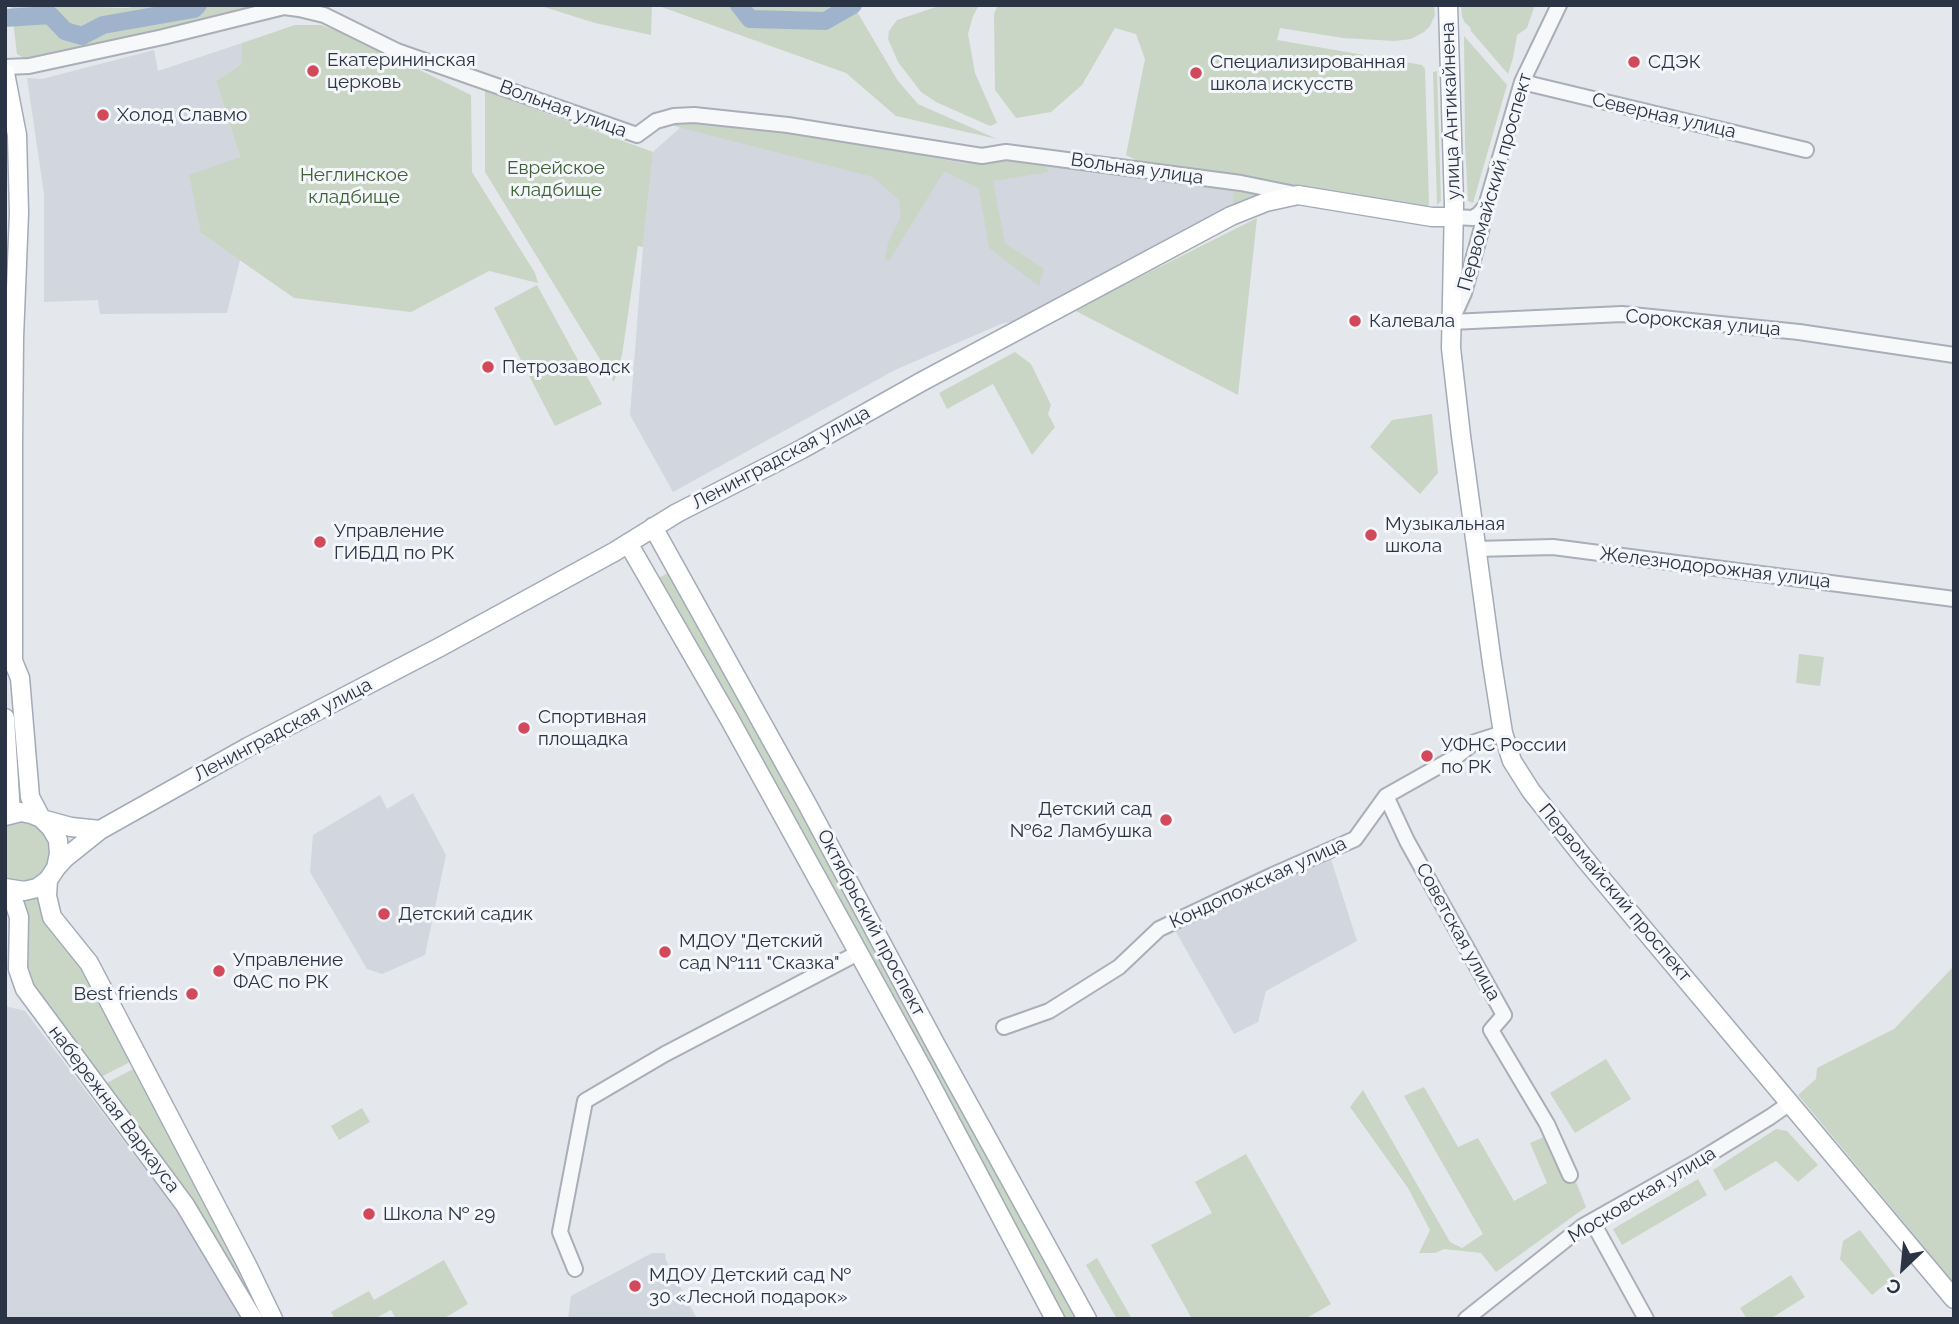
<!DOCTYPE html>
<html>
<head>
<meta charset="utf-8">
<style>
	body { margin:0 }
	#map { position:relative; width:1959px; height:1324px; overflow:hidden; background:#e4e7ec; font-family:Raleway,sans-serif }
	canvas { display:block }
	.frame { position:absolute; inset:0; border:7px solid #2b3445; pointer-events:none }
	.north { position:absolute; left:1868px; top:1233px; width:70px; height:70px; -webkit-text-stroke:5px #f4f6f9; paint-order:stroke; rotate:206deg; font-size:19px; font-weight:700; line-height:28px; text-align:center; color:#2b3445 }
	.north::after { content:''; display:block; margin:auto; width:24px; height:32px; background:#2b3445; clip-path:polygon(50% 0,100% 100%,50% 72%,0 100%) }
</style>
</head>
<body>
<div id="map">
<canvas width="1959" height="1324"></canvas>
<div class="frame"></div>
<div class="north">С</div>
</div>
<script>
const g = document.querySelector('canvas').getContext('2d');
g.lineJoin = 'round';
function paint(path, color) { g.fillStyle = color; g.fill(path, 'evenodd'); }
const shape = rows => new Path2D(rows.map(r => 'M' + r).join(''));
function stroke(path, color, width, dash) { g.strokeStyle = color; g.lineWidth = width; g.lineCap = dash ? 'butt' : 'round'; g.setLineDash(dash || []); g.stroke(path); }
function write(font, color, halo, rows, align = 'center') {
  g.font = font + ' Raleway,sans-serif'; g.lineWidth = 6; g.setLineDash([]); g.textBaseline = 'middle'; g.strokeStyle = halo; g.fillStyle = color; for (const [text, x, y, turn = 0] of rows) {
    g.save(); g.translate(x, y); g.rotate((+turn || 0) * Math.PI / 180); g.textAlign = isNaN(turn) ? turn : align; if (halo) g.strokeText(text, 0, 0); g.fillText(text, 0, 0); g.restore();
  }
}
paint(shape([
	[242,43,241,64,216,81,240,157,201,233,240,260,227,313,100,314,98,300,44,302,44,194,27,78,42,79,154,50,158,71],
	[694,115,1184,184,1235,192,1232,209,1025,319,1001,324,895,370,673,492,630,415,643,247,653,152],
	[413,793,446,855,425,955,382,974,367,969,310,872,313,835,380,795,387,809],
	[1329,853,1357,941,1266,991,1258,1022,1234,1034,1172,925],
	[5,1006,25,1011,173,1206,242,1319,5,1319],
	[652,1253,665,1253,666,1260,697,1319,568,1319,571,1296]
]), '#d2d6de');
paint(shape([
	[11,5,93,5,94,7,127,8,143,5,273,5,33,59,24,58,17,54],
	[538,5,652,5,651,35,595,23],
	[656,5,853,5,898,81,918,104,997,139,896,116,846,73],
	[942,5,979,5,973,16,968,34,975,73,997,123,990,126,936,102,921,92,898,62,888,39,889,31,897,20],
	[998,5,1434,5,1435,15,1430,26,1424,32,1411,39,1395,41,1343,38,1280,28,1277,40,1422,65,1425,69,1429,203,1427,209,1262,193,1232,209,1234,192,1184,184,1126,155,1145,59,1136,34,1115,28,1082,85,1051,112,1016,118,995,90,994,14],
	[1461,5,1535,5,1527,28,1517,35,1513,58,1508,74,1471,31,1470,27,1465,23,1462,17],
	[295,25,321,25,350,36,471,95,472,172,535,273,538,283,489,271,411,312,294,298,201,233,189,175,240,157,216,81,241,64,242,43],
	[1464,36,1507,85,1473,203,1468,201,1465,143],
	[1437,71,1441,201,1437,205,1433,72],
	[485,91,653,152,643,247,638,246,622,355,614,382,485,172],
	[676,121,742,125,849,140,964,164,1005,152,1039,159,1049,172,993,181,1005,243,1044,269,1039,286,989,248,979,189,944,171,889,261,885,260,888,243,901,216,899,200,873,177,674,126],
	[1257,218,1238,395,1074,310],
	[537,285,602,404,555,426,494,308],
	[1015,352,1031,364,1051,405,1048,414,1055,427,1032,455,993,384,947,409,939,393],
	[1432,414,1438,473,1420,494,1370,447,1392,420],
	[673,570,1079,1319,1059,1319,657,579],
	[1799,654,1824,657,1820,686,1796,683],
	[8,821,26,821,37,826,48,841,50,853,47,865,39,875,28,882,22,883,5,880,5,822],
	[40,895,78,960,130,1062,99,1078,40,999,27,974,20,900],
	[1954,966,1954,1283,1798,1095,1816,1079,1817,1068,1894,1029],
	[1606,1059,1631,1099,1575,1133,1550,1093],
	[133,1069,251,1289,247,1293,103,1085],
	[1424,1087,1458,1147,1478,1138,1514,1201,1547,1183,1530,1143,1556,1132,1586,1207,1496,1272,1481,1253,1444,1249,1435,1253,1419,1253,1430,1230,1408,1188,1350,1107,1363,1090,1450,1242,1462,1248,1483,1234,1404,1096],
	[362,1108,370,1122,339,1140,331,1126],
	[1776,1129,1787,1131,1818,1165,1798,1182,1776,1161,1725,1191,1713,1170],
	[1246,1154,1331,1304,1305,1319,1192,1319,1151,1245,1212,1213,1195,1182],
	[1698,1179,1707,1195,1622,1245,1613,1229],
	[1860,1230,1895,1276,1872,1295,1840,1259,1843,1241],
	[1097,1258,1132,1319,1117,1319,1086,1265],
	[444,1260,468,1304,443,1319,396,1319,391,1310,374,1319,335,1319,331,1312,369,1291,374,1300],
	[1791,1275,1805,1297,1770,1319,1747,1319,1740,1308]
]), '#c9d6c5');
stroke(shape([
	[739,5,750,19,825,21,853,5],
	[5,18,50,15,65,31,82,36,103,25,194,9,198,5]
]), '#9fb4cc', 18);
const minor = shape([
	[1559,5,1522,82,1486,206,1481,231,1464,293,1451,322,1622,314,1799,332,1954,355],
	[5,67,29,66,163,37,284,7,299,9,324,15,397,51,637,135,656,121,674,116,694,115,788,125,982,156,1006,152,1241,183,1295,194],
	[1522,82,1806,150],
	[1454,217,1473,218,1479,214,1486,206],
	[1475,549,1553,547,1954,599],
	[1386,796,1407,841,1504,1015,1491,1030,1547,1124,1570,1175],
	[1004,1027,1049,1011,1119,967,1159,929,1273,875,1355,839,1386,796,1457,756,1475,742,1503,733],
	[1592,1221,1646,1319],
	[575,1269,560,1232,585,1101,665,1054,858,953],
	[1466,1319,1583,1226,1700,1160,1770,1117,1790,1103]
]);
const major = shape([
	[1448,5,1454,205,1451,348,1461,436,1492,663,1503,733,1512,761,1531,791,1584,858,1954,1299],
	[5,73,17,135,19,213,14,338,13,447,13,661,20,678,30,797,41,818],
	[653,527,807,804,937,1047,1087,1319],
	[628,543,730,720,921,1066,1055,1319],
	[5,718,11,814],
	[5,816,21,812,31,814,41,818,51,828,58,840,59,854,56,868,48,880,37,888,24,891,5,888],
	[42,819,71,827,100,830],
	[56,868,65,858,100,830,248,747,440,647,614,552,677,513,802,449,921,382,1231,216,1266,202,1298,195,1432,217,1454,217],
	[48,880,47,896,52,917,89,963,247,1265,273,1319],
	[10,890,19,917,18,969,25,989,185,1205,253,1319]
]);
stroke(minor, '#a9aeb7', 18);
stroke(major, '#a3abb8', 21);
stroke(minor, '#f7f8fa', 14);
stroke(major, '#fff', 18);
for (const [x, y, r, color] of [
	[1634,62,7,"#d1495b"],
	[313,71,7,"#d1495b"],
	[1196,73,7,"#d1495b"],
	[103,115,7,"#d1495b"],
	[1355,321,7,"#d1495b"],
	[488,367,7,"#d1495b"],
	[1371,535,7,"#d1495b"],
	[320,542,7,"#d1495b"],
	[524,728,7,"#d1495b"],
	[1427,756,7,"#d1495b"],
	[1166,820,7,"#d1495b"],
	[384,914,7,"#d1495b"],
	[665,952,7,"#d1495b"],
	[219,971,7,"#d1495b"],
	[192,994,7,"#d1495b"],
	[369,1214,7,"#d1495b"],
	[635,1286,7,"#d1495b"]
]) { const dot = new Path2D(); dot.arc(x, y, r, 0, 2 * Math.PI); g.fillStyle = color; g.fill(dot); stroke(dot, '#f4f6f9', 2.5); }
write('19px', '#2b3445', '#f4f6f9', [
	["Екатерининская",327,60],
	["церковь",327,82],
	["Специализированная",1210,62],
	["школа искусств",1210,84],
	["СДЭК",1648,62],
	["Холод Славмо",117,115],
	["Калевала",1369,321],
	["Петрозаводск",502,367],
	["Музыкальная",1385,524],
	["школа",1385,546],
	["Управление",334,531],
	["ГИБДД по РК",334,553],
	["Спортивная",538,717],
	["площадка",538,739],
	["УФНС России",1441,745],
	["по РК",1441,767],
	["Детский сад",1152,809,"right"],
	["№62 Ламбушка",1152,831,"right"],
	["Детский садик",398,914],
	["МДОУ \"Детский",679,941],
	["сад №111 \"Сказка\"",679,963],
	["Управление",233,960],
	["ФАС по РК",233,982],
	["Best friends",178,994,"right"],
	["Школа № 29",383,1214],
	["МДОУ Детский сад №",649,1275],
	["30 «Лесной подарок»",649,1297]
], 'left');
write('19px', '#2b3445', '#f4f6f9', [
	["Вольная улица",563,109,20],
	["улица Антикайнена",1451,111,-92],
	["Северная улица",1664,116,13],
	["Вольная улица",1137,169,8],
	["Первомайский проспект",1495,182,-74],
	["Сорокская улица",1703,323,5],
	["Ленинградская улица",781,458,-28],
	["Железнодорожная улица",1715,568,7],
	["Ленинградская улица",283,730,-28],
	["Кондопожская улица",1258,883,-25],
	["Первомайский проспект",1615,893,50],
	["Октябрьский проспект",871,923,62],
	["Советская улица",1458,932,61],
	["набережная Варкауса",114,1109,53],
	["Московская улица",1642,1195,-31]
]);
write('19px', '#3f6138', '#f4f6f9', [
	["Еврейское",556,168],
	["кладбище",556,190],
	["Неглинское",354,175],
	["кладбище",354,197]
]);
</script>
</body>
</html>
